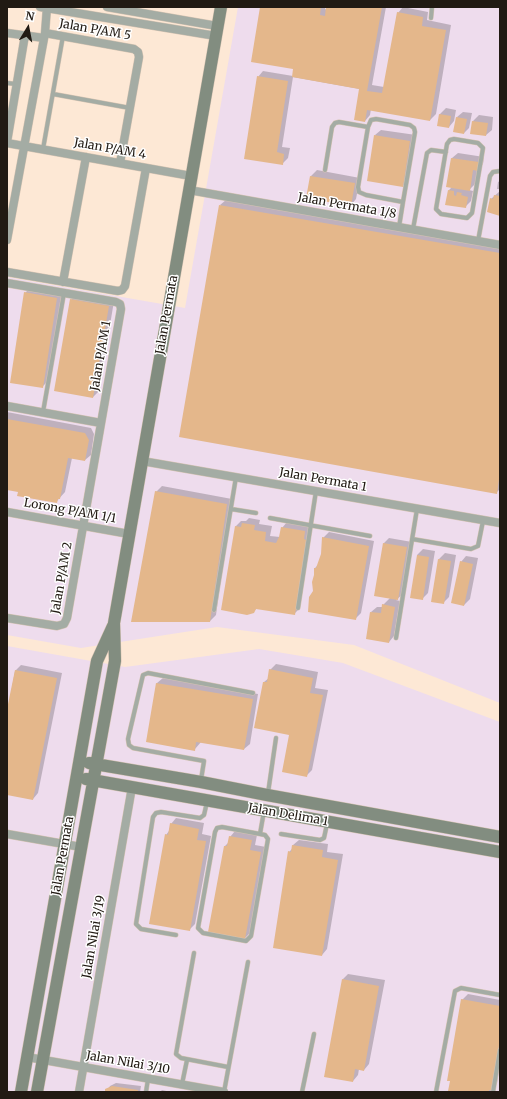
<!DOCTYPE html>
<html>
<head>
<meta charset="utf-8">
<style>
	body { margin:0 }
	#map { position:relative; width:507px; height:1099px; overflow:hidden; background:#fde8d5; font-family:Merriweather,serif }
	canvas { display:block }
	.frame { position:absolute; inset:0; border:8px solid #211a13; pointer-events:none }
	.north { position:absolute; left:8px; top:8px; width:40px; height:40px; -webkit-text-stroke:3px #fff; paint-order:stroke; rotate:10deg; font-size:11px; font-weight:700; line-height:16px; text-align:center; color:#211a13 }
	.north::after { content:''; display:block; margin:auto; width:14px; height:18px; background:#211a13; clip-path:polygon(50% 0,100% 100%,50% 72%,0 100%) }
</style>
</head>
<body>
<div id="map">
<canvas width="507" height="1099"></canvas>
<div class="frame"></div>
<div class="north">N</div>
</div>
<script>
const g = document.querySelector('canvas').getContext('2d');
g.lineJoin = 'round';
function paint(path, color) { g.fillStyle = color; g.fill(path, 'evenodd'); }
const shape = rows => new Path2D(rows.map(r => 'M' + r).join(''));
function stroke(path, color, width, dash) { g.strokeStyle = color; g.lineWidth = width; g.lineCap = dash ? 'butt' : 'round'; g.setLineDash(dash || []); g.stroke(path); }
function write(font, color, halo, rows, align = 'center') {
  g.font = font + ' Merriweather,serif'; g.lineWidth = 3; g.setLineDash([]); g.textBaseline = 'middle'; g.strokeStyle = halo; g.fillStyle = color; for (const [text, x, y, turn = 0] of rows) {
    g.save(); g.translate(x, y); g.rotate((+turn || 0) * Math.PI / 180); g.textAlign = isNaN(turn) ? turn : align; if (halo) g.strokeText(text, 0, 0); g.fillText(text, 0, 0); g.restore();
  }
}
paint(shape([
	[238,7,500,7,500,703,354,645,217,627,81,648,7,635,7,277,185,308],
	[7,646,125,667,259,649,343,663,500,722,500,1092,7,1092]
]), '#eedced');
paint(shape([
	[261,7,325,7,325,9,327,10,327,7,386,7,372,85,384,87,398,13,403,7,428,12,427,20,451,25,436,114,430,120,371,109,370,115,365,121,360,89,293,77,282,147,290,148,288,158,282,164,245,158,258,77,263,71,293,76,294,68],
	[446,108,456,110,454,121,449,127,438,125,440,114],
	[463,112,472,113,469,128,464,133,457,117],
	[479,115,493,117,492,130,486,135,471,133,473,121],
	[381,130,416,135,408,180,403,186,375,135],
	[458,153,484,157,483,164,478,169,475,184,469,190,473,191,471,201,465,207,446,204,449,190,452,187,452,158],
	[317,170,360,178,356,199,351,205,307,197,311,176],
	[500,181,500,189,497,189,498,182],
	[500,191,500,214,491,199],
	[226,200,500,247,500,489,496,493,220,205],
	[31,287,62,292,48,381,42,387,25,293],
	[76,294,114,301,99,391,93,397,71,300],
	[7,412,91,428,94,434,91,455,85,460,72,458,65,492,56,502,19,491,7,489],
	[162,486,232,499,216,615,210,621,156,492],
	[249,518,260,520,259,524,272,526,270,536,280,537,282,528,287,522,310,526,300,608,294,614,257,608,253,612,236,526,241,521,246,521],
	[329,532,374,541,361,613,355,619,314,591,315,568,318,565,322,554,323,538],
	[389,538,412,542,403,594,396,600,400,601,394,636,389,642,371,612,377,607,383,607,383,605,390,598,384,543],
	[423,549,435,551,428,593,422,599,417,555],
	[445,553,456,555,449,597,443,603,432,601,439,559],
	[466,556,478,558,470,599,464,605,461,562],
	[276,664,318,672,315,688,328,690,312,770,306,776,290,734,264,682,269,678,270,670],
	[21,665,62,673,38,793,33,799,7,794,7,715,15,671],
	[163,678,258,694,250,744,244,749,201,742,195,749,148,741,157,683],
	[176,818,204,823,202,834,211,836,195,924,189,930,166,835,169,831,171,824],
	[235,831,257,835,255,845,266,847,250,933,245,938,225,846,229,842,230,837],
	[299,840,328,844,327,852,343,854,327,949,322,955,289,852,292,849,293,845],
	[348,974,385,980,369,1064,364,1070,359,1069,358,1075,353,1081,343,979],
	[468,994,500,1000,500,1065,497,1083,494,1086,493,1092,452,1092,462,1000],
	[116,1083,141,1086,140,1092,106,1092,110,1086],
	[162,1090,171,1092,160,1092]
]), '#0003');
paint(shape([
	[260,7,321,7,320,15,325,16,326,7,382,7,367,91,382,93,397,12,423,17,422,26,446,30,430,121,367,110,365,122,354,120,359,89,292,77,293,69,251,62],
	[257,76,288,81,277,152,284,154,283,165,244,159],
	[439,114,451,116,449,128,437,126],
	[456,117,467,119,464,134,453,132],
	[472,121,488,123,486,136,470,134],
	[374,135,410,141,403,187,367,181],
	[451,158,479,162,478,171,473,170,470,191,446,187],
	[310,176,355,183,351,206,306,198],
	[448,190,454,191,454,195,456,196,457,192,462,193,461,195,468,197,466,208,445,205],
	[494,195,500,196,500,216,487,212,490,198,493,199],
	[219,205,500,253,500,472,497,494,179,437],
	[24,292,57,298,43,388,10,383],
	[70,299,109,306,93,398,54,391],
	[7,419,85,433,89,440,85,461,68,458,60,499,58,499,57,503,17,496,18,492,7,490],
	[155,491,227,504,210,622,131,622],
	[242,523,255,525,254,530,266,532,265,541,276,543,279,537,281,527,305,531,304,539,306,540,295,615,256,609,254,613,247,615,221,610,235,526,241,527],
	[322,537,369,546,356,620,308,612,309,597,313,591,312,582,314,575,314,568,316,568,321,554],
	[383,543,407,547,398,600,374,596],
	[417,555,429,557,423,600,410,598],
	[438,559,451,561,444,604,431,602],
	[460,561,473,564,464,606,451,603],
	[382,604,395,607,389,643,366,639,370,612,381,613],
	[269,669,313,678,310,693,323,695,307,777,282,772,289,735,254,728,263,682,267,682],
	[15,670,57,678,33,800,7,795,7,709],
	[156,683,253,699,244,750,196,742,195,751,146,742],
	[170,823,199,829,197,840,206,841,190,931,149,924,165,834,168,835],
	[229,836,252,840,250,850,261,852,245,939,208,932,224,846,227,846],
	[292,845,323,850,322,857,338,860,322,956,273,948,288,851,291,852],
	[342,979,379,986,364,1071,355,1069,353,1082,324,1077],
	[461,999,500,1006,500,1040,491,1090,489,1090,489,1092,451,1092,448,1091,450,1081,447,1081],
	[112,1086,138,1090,138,1092,105,1092,105,1089]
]), '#e4b78b');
const lane = shape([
	[431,18,432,7],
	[7,83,16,84],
	[53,94,130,108],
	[454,139,478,143,483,148,472,213,467,218,441,214,436,209,447,144,450,140,454,139],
	[43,149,63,36],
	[325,170,332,127,335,123,339,122,368,127],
	[399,227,403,202,415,132,414,128,410,125,376,119,371,120,368,127,358,187,359,192,366,195,403,202],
	[413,229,427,153,431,150,446,152],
	[478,241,490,176,493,172,500,171],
	[43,412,64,293],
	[231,509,256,513],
	[270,518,370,536],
	[412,539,471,549,478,546,483,521],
	[298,608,316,491],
	[214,610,236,477],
	[396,638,417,509],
	[201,780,204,761,133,748,129,745,128,739,143,675,148,673,253,693],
	[268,793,276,738],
	[222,827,260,834,265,835,268,839,251,936,246,941,203,933,198,928,215,832,217,828,222,827],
	[260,834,264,811],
	[281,834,320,840,324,838,327,824],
	[176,935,141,929,136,924,153,817,156,813,161,812,200,818,204,815,207,802],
	[194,953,176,1054,181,1058,228,1067],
	[182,1084,187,1060],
	[146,1092,148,1079],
	[224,1092,248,962],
	[302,1092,314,1034],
	[436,1092,455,991,461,988,500,995],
	[493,1092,500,1050]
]);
const street = shape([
	[40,7,216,36],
	[107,7,217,26],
	[7,33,44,38],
	[45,33,134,49,138,52,139,57,120,163],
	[7,142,25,35],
	[7,143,191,176],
	[189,190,500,245],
	[7,240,45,33,47,7],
	[7,272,118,291,122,290,125,286,146,168],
	[63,282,86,157],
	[7,283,116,302,120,304,121,309,67,618,64,624,57,626,7,618],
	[7,406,101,423],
	[142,461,500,523],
	[7,512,129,534],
	[7,834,81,847],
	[27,1057,224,1092],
	[79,1092,132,787]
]);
const secondary = shape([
	[89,763,201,782,267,795,500,837],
	[86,779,500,852],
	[21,1092,97,661,113,626],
	[37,1092,115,661,114,623,221,7]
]);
stroke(lane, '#d5c3b2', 5);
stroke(street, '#d5c3b2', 9);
stroke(secondary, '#d5c3b2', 13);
stroke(lane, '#a4aca4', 4);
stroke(street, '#a4aca4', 8);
stroke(secondary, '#828d80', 12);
write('12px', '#211a13', '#fff', [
	["Jalan P/AM 5",95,30,10],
	["Jalan P/AM 4",110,149,10],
	["Jalan Permata 1/8",347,206,10],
	["Jalan Permata",167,315,-80],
	["Jalan P/AM 1",101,356,-80],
	["Jalan Permata 1",323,480,10],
	["Lorong P/AM 1/1",70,511,10],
	["Jalan P/AM 2",62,578,-80],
	["Jalan Delima 1",288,815,10],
	["Jalan Permata",63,856,-80],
	["Jalan Nilai 3/19",94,937,-80],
	["Jalan Nilai 3/10",128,1063,10]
]);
</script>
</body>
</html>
